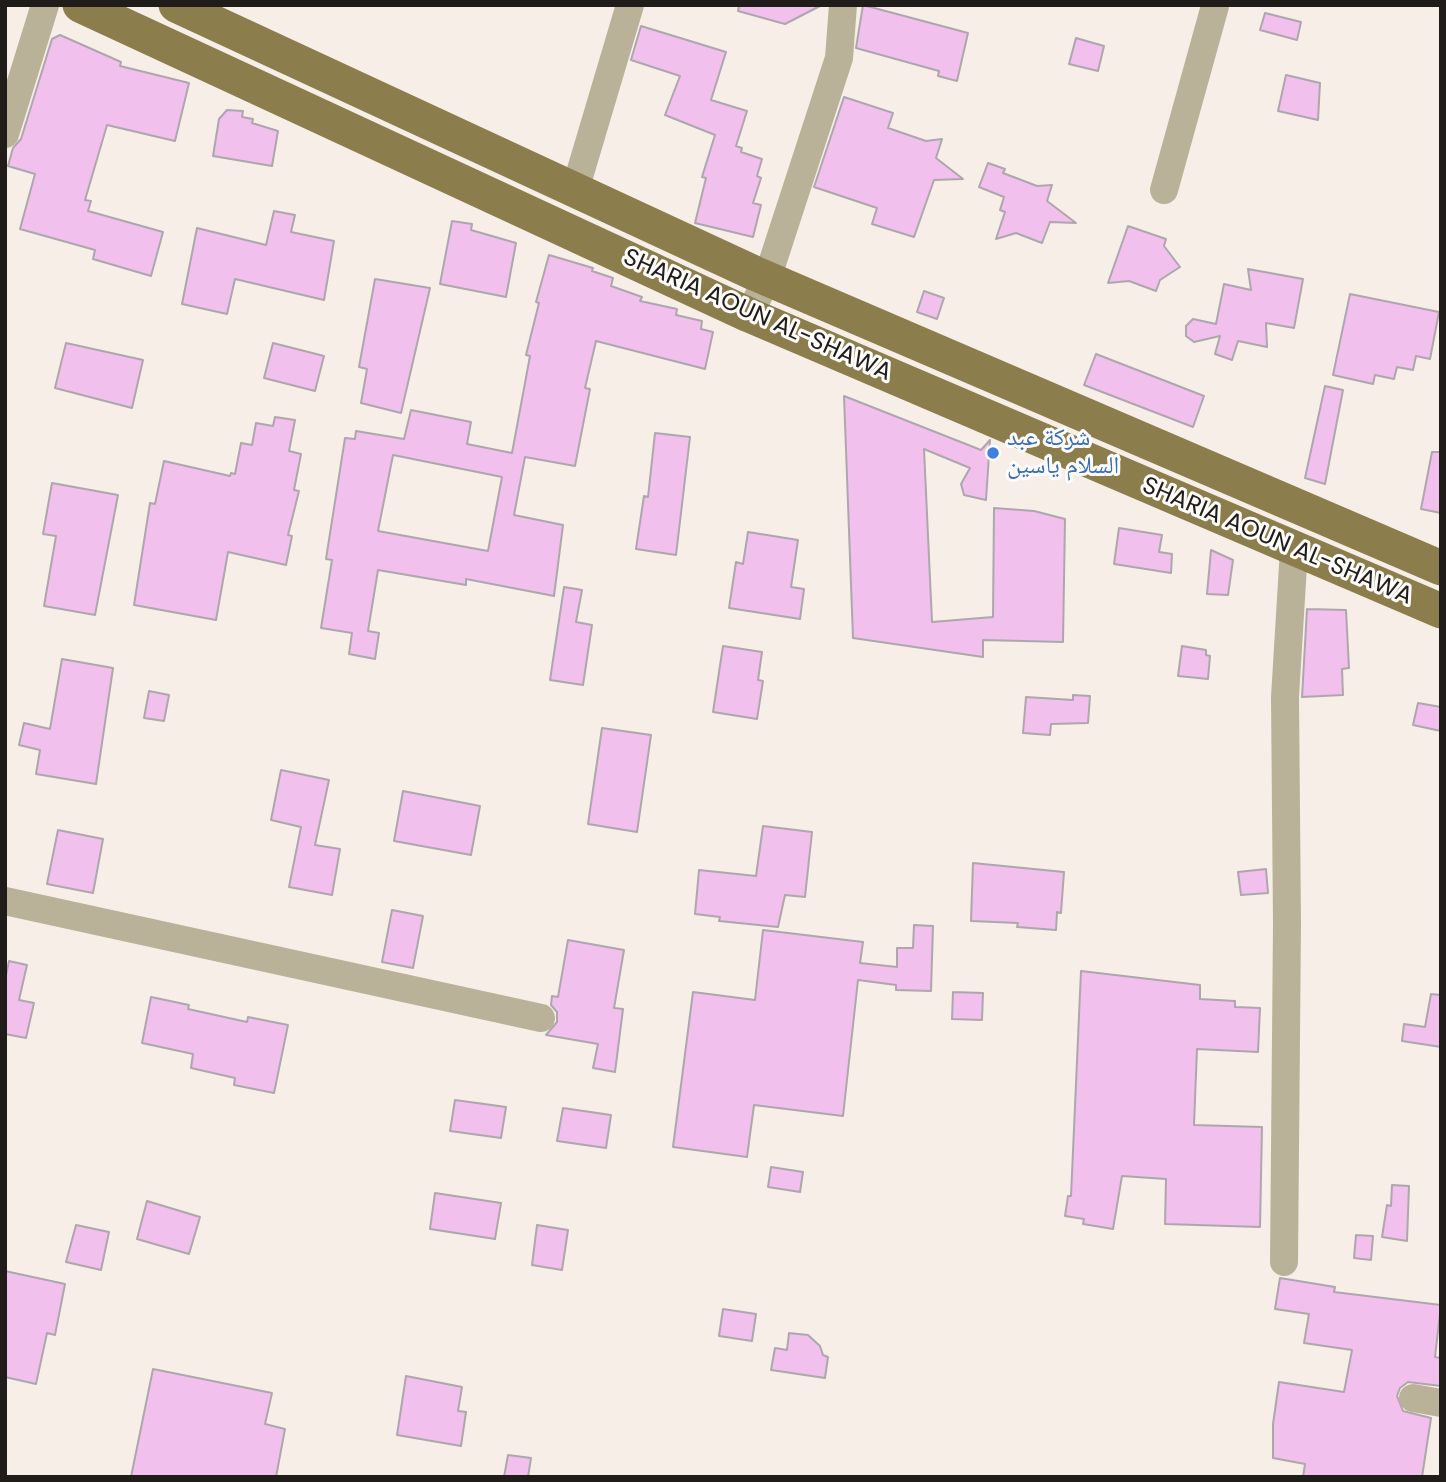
<!DOCTYPE html>
<html>
<head>
<meta charset="utf-8">
<style>
	body { margin:0 }
	#map { position:relative; width:1446px; height:1482px; overflow:hidden; background:#f7eee8; font-family:Poppins,sans-serif }
	canvas { display:block }
	.frame { position:absolute; inset:0; border:7px solid #1f1c1a; pointer-events:none }
</style>
</head>
<body>
<div id="map">
<canvas width="1446" height="1482"></canvas>
<div class="frame"></div>
</div>
<script>
const g = document.querySelector('canvas').getContext('2d');
g.lineJoin = 'round';
function paint(path, color) { g.fillStyle = color; g.fill(path, 'evenodd'); }
const shape = rows => new Path2D(rows.map(r => 'M' + r).join(''));
function stroke(path, color, width, dash) { g.strokeStyle = color; g.lineWidth = width; g.lineCap = dash ? 'butt' : 'round'; g.setLineDash(dash || []); g.stroke(path); }
function write(font, color, halo, rows, align = 'center') {
  g.font = font + ' Poppins,"Noto Naskh Arabic",sans-serif'; g.lineWidth = 6; g.setLineDash([]); g.textBaseline = 'middle'; g.strokeStyle = halo; g.fillStyle = color; for (const [text, x, y, turn = 0] of rows) {
    g.save(); g.translate(x, y); g.rotate((+turn || 0) * Math.PI / 180); g.textAlign = isNaN(turn) ? turn : align; if (halo) g.strokeText(text, 0, 0); g.fillText(text, 0, 0); g.restore();
  }
}
const building = shape([
	[739,5,822,5,785,24,738,11,739,5],
	[863,5,968,33,957,81,938,76,939,71,856,48,863,5],
	[1265,13,1301,22,1297,40,1260,30,1265,13],
	[641,26,726,52,711,100,747,111,736,146,742,148,741,152,762,159,757,176,761,178,753,203,761,205,753,237,695,223,706,178,702,177,715,135,665,115,680,76,631,60,641,26],
	[60,35,121,62,120,66,189,83,175,141,107,125,85,200,91,201,88,211,163,232,151,276,93,259,95,250,20,229,35,174,8,166,13,148,21,139,52,39,60,35],
	[1076,38,1104,46,1098,71,1069,64,1076,38],
	[1286,75,1320,83,1318,120,1278,111,1286,75],
	[844,97,893,113,888,128,926,141,942,139,936,158,963,179,934,180,914,237,872,224,877,208,814,187,844,97],
	[227,110,243,111,242,117,253,119,252,123,278,131,272,166,213,156,219,119,227,110],
	[988,163,1005,169,1003,173,1037,186,1052,185,1047,201,1076,223,1050,222,1042,243,1016,233,996,239,1005,212,1000,210,1004,197,979,187,988,163],
	[274,211,295,215,291,232,334,241,324,300,235,279,227,314,182,304,197,228,266,245,274,211],
	[452,221,472,224,471,230,516,243,506,297,440,284,452,221],
	[1128,226,1166,239,1164,246,1180,267,1160,280,1156,291,1129,281,1108,283,1128,226],
	[549,255,593,268,592,271,613,278,611,286,642,297,640,301,677,309,676,315,702,321,701,329,713,332,705,369,596,341,585,388,590,389,575,466,525,457,514,515,563,525,554,596,466,579,466,585,378,570,368,631,379,633,375,659,349,654,352,633,321,628,332,560,326,559,345,438,355,439,356,431,404,439,411,410,471,422,467,444,512,453,530,356,526,355,539,303,536,302,549,255],
	[393,455,502,477,488,551,378,531,393,455],
	[1248,269,1303,279,1294,328,1266,323,1267,347,1238,341,1232,360,1215,354,1220,336,1194,342,1186,336,1186,326,1193,319,1216,324,1224,284,1251,290,1248,269],
	[375,279,430,288,401,413,361,403,367,369,359,367,375,279],
	[924,291,944,298,937,319,917,312,924,291],
	[1350,294,1439,312,1430,359,1416,356,1413,370,1397,367,1394,379,1375,375,1373,384,1333,375,1350,294],
	[66,343,143,360,132,408,55,388,66,343],
	[273,343,324,356,315,391,264,378,273,343],
	[1096,354,1204,396,1193,427,1084,385,1096,354],
	[1325,386,1343,390,1325,484,1305,478,1325,386],
	[844,396,981,450,990,440,986,500,964,495,961,484,970,468,924,449,932,622,993,617,994,508,1034,511,1065,519,1063,642,983,640,983,657,853,638,844,396],
	[275,417,295,420,289,451,301,454,294,490,299,491,288,535,292,536,286,565,228,552,216,620,134,605,150,503,155,504,164,461,230,476,231,473,235,474,241,443,252,445,256,423,273,426,275,417],
	[655,433,690,437,676,555,636,549,644,496,648,497,655,433],
	[1432,452,1441,452,1441,513,1421,509,1432,452],
	[52,483,118,495,95,615,44,606,56,536,43,534,52,483],
	[1119,528,1162,535,1159,552,1172,554,1171,573,1114,564,1119,528],
	[748,532,798,540,791,587,804,589,800,619,729,608,736,562,743,564,748,532],
	[1211,550,1233,560,1228,595,1207,594,1211,550],
	[564,587,582,590,576,622,592,625,583,685,550,680,564,587],
	[1307,609,1346,610,1349,668,1342,669,1343,695,1302,697,1307,609],
	[723,646,762,652,758,680,763,681,757,719,713,712,723,646],
	[1182,646,1206,650,1206,655,1210,656,1208,679,1178,676,1182,646],
	[62,659,113,668,96,784,36,774,40,750,19,745,24,723,50,729,62,659],
	[149,691,169,695,164,721,144,718,149,691],
	[1073,695,1090,696,1088,723,1051,724,1050,735,1023,733,1026,697,1073,700,1073,695],
	[1418,703,1441,707,1441,731,1413,725,1418,703],
	[602,728,651,735,637,832,588,824,602,728],
	[281,770,329,780,315,845,340,849,332,895,289,887,301,827,271,820,281,770],
	[403,791,480,806,471,855,394,841,403,791],
	[763,826,812,832,805,897,785,895,778,927,719,921,720,917,695,914,699,870,756,876,763,826],
	[58,830,103,839,93,893,47,884,58,830],
	[973,863,1064,872,1061,913,1057,912,1056,930,1017,927,1018,923,971,921,973,863],
	[1266,869,1268,893,1241,895,1238,872,1266,869],
	[392,910,423,916,413,968,382,962,392,910],
	[914,925,933,926,931,991,896,990,896,985,858,980,843,1116,754,1105,747,1157,673,1147,693,992,755,1000,763,930,863,942,860,963,897,967,897,948,913,948,914,925],
	[568,940,624,950,614,1008,623,1009,615,1072,593,1068,598,1044,546,1035,557,1022,557,1012,551,1005,552,996,558,997,568,940],
	[9,961,27,965,19,1000,34,1003,26,1038,5,1034,5,980,9,961],
	[1081,971,1200,985,1200,999,1235,1001,1235,1007,1260,1008,1258,1052,1197,1049,1194,1125,1262,1127,1260,1227,1165,1224,1166,1179,1122,1176,1113,1229,1083,1224,1084,1219,1065,1216,1068,1196,1071,1196,1081,971],
	[953,992,983,993,982,1020,952,1019,953,992],
	[1431,994,1441,995,1441,1047,1402,1041,1404,1024,1425,1027,1431,994],
	[151,997,189,1005,188,1009,247,1022,248,1017,288,1025,274,1093,234,1085,235,1078,191,1068,193,1054,142,1043,151,997],
	[455,1100,506,1107,501,1138,450,1131,455,1100],
	[563,1108,611,1115,606,1148,557,1141,563,1108],
	[771,1167,803,1172,800,1192,768,1187,771,1167],
	[1392,1185,1409,1186,1407,1241,1382,1237,1387,1205,1391,1206,1392,1185],
	[435,1193,501,1203,495,1239,430,1229,435,1193],
	[147,1201,200,1217,189,1254,137,1239,147,1201],
	[76,1225,109,1232,101,1270,66,1262,76,1225],
	[537,1225,568,1230,562,1270,532,1265,537,1225],
	[1356,1235,1373,1236,1371,1260,1354,1258,1356,1235],
	[5,1271,65,1284,55,1335,47,1333,36,1384,5,1377,5,1271],
	[1280,1278,1335,1287,1334,1292,1441,1305,1435,1357,1441,1358,1441,1386,1408,1382,1400,1388,1397,1396,1403,1411,1431,1418,1422,1477,1303,1477,1305,1464,1273,1458,1273,1424,1279,1382,1344,1392,1352,1350,1304,1343,1309,1314,1275,1309,1280,1278],
	[723,1309,756,1314,752,1341,719,1336,723,1309],
	[789,1333,808,1335,820,1346,823,1355,828,1357,825,1378,771,1370,775,1348,787,1350,789,1333],
	[153,1369,272,1393,265,1424,285,1429,276,1477,131,1477,153,1369],
	[406,1376,462,1387,458,1411,466,1412,461,1446,397,1435,406,1376],
	[508,1455,531,1458,528,1477,504,1477,508,1455]
]);
paint(building, '#f1c0ed');
stroke(building, '#aea6ad', 2);
stroke(shape([
	[5,134,45,5],
	[575,190,630,5],
	[1164,190,1215,6],
	[749,315,767,279,839,58,843,5],
	[5,901,541,1018],
	[1284,1262,1287,923,1285,697,1294,549],
	[1413,1398,1441,1403]
]), '#bab298', 28);
stroke(shape([
	[80,5,749,315,1441,611],
	[176,5,754,273,1441,568]
]), '#8c7d4d', 35);
for (const [x, y, r, color] of [
	[993,453,7,"#3f7fe0"]
]) { const dot = new Path2D(); dot.arc(x, y, r, 0, 2 * Math.PI); g.fillStyle = color; g.fill(dot); stroke(dot, '#fefdfb', 2.5); }
write('24px', '#1f1c1a', '#fefdfb', [
	["SHARIA AOUN AL-SHAWA",757,316,24],
	["SHARIA AOUN AL-SHAWA",1277,542,23]
]);
write('24px', '#366cbe', '#fefdfb', [
	["شركة عبد",1007,439],
	["السلام ياسين",1007,467]
], 'left');
</script>
</body>
</html>
